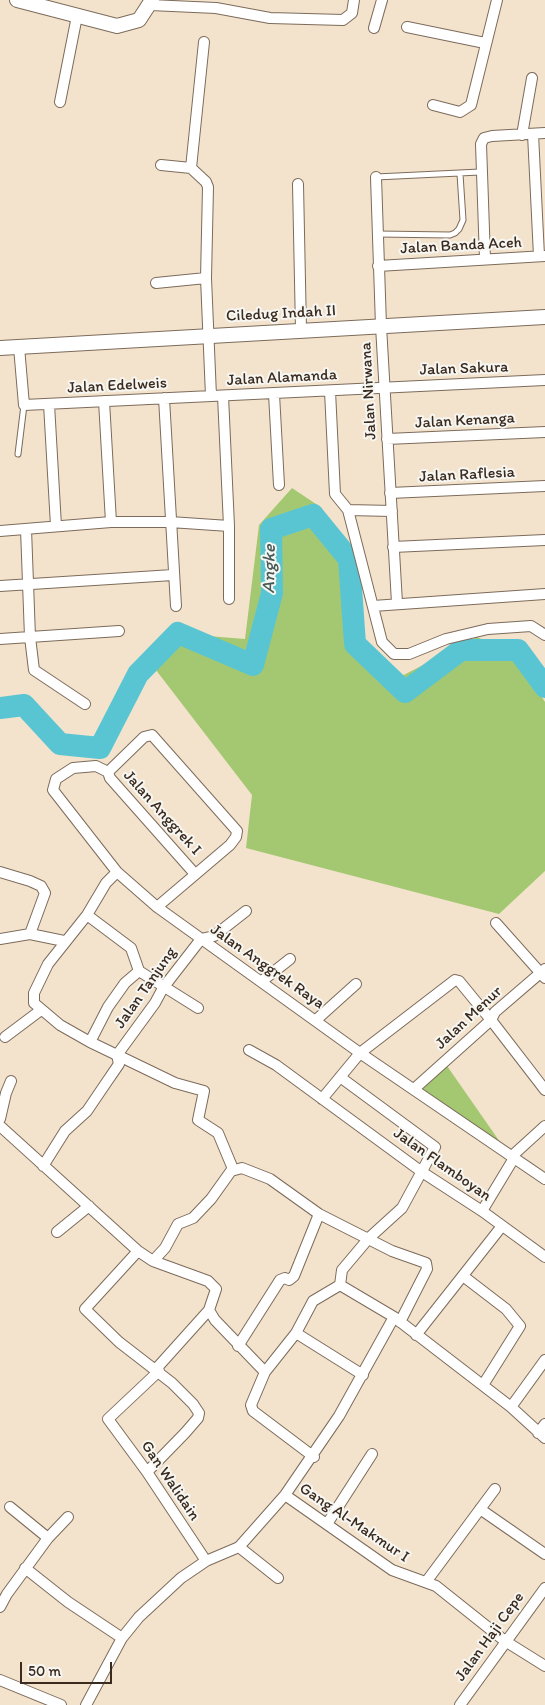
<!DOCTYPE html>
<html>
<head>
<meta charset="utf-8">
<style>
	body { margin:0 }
	#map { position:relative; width:545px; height:1705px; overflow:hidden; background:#f4e3cc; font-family:Itim,sans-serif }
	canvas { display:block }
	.scale { position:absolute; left:20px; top:1662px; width:92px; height:22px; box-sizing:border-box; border:2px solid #3b2a1e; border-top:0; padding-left:6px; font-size:15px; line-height:18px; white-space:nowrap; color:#3b2a1e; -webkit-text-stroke:4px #f6f6f2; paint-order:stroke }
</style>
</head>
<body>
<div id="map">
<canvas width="545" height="1705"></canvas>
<div class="scale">50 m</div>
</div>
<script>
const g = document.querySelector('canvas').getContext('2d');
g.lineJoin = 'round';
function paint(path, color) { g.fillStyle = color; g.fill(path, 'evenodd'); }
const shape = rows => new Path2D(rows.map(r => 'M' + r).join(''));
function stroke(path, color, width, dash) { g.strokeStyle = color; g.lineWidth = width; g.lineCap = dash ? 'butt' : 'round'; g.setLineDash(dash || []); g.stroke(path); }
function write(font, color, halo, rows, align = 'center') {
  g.font = font + ' Itim,sans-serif'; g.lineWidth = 4; g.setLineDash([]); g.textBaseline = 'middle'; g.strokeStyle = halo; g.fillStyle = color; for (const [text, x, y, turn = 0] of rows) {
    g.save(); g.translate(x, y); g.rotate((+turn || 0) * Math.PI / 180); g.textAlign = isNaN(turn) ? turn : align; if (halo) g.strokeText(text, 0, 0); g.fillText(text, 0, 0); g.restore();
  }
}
paint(shape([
	[292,488,322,508,346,587,357,649,396,679,477,637,517,656,545,702,545,871,499,914,246,848,252,795,149,661,171,633,245,639,259,525],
	[445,1063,507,1152,416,1088]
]), '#a4c872');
stroke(shape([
	[0,708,24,705,60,744,100,748,138,674,178,633,253,665,272,593,271,529,313,515,349,559,355,644,405,692,461,650,518,650,545,687]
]), '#59c5d3', 22);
const lane = shape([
	[376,177,480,172],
	[378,234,450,235,455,233,459,229,463,220,460,174],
	[18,454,24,405]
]);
const street = shape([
	[150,5,216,8,270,18,343,20,352,13,354,0],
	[407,27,485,43],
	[374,28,382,0],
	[60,102,77,16],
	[433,105,460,112,471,105,497,0],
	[533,134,539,256],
	[522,135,532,78],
	[161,165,191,168,206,182,208,187,206,278,211,396],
	[191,168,204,42],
	[376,177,381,326,397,603],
	[298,184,301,330],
	[485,259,481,144,484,138,492,136,545,133],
	[378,266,545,256],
	[156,283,206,278],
	[19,347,24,405,545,380],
	[330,391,335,494,348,510,392,511],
	[274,394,279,485],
	[223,396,229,526,229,599],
	[164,398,176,606],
	[104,401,111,522],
	[49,404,56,526],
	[387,439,545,432],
	[390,493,545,486],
	[348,510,382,642,394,654,409,654,446,639,488,629,531,626,545,635],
	[26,529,30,637,34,670,85,704],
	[0,531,111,522,170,522,229,526],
	[393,547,545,540],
	[0,586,173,575],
	[373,606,545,594],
	[0,639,119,631],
	[108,772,96,766,73,768,56,779,53,790,117,872,157,907,360,1053,545,1179],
	[108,772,144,737,152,735,237,831,236,837,230,845,157,907],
	[108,772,110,778,195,874],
	[0,872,30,881,41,886,45,893,30,934],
	[117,872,106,883,87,915,48,964,34,993,34,1003,60,1025,90,1042,175,1083,204,1091,198,1120,218,1133,233,1169],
	[87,915,131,948,139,971,198,1008],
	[496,923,545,978],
	[0,939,30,934,64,941],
	[262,981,290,959],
	[316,1020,356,984],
	[5,1037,41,1010],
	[90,1042,108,1007,125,983,139,971],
	[249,1050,276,1065,422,1172,482,1211,545,1257],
	[117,1055,155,1003,163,988,201,939,214,936,246,911],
	[340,1077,435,1147,402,1208,369,1238,342,1270,340,1285,394,1317,511,1407,545,1438],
	[414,1089,491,1020,495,1012,545,969],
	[322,1099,360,1053,455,980,459,981,491,1020,545,1090],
	[0,1119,6,1093,11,1081],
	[0,1126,138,1251,153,1261,208,1281,216,1289,209,1310,156,1369],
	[512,1156,545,1126],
	[43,1166,65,1131,87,1111,106,1083,119,1064,117,1055],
	[482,1211,514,1158],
	[57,1232,89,1206],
	[138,1251,85,1309,119,1342,172,1383,193,1404,199,1413,198,1418,185,1433,147,1472],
	[153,1261,165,1248,178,1224,193,1218,211,1199,231,1171,242,1168,270,1179,319,1214,392,1251,426,1263,427,1269,400,1322],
	[463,1276,506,1309,520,1326,483,1385],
	[209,1310,215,1320,265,1372],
	[296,1333,363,1375],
	[416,1335,502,1226],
	[238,1346,280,1280,285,1278,289,1280,294,1276,319,1214],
	[159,1371,108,1419,147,1472,206,1561],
	[511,1407,545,1360],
	[538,1433,545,1424],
	[314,1457,253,1411,251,1405,265,1372,296,1333,313,1301,340,1285],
	[285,1495,392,1570,436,1586,505,1641,545,1666],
	[10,1507,48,1538],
	[480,1509,545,1554],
	[327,1524,372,1454],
	[239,1547,278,1578],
	[25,1568,68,1602,122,1638],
	[426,1582,495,1489],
	[0,1607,7,1594,48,1538,68,1517],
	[0,1680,61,1705],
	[86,1705,122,1638,139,1617,181,1578,206,1561,239,1547,285,1495,339,1416,394,1317],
	[460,1705,545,1588]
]);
const secondary = shape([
	[17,0,117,26,139,20,152,0],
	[0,348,545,317]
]);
stroke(lane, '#7c6b5b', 7);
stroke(street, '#7c6b5b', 12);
stroke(secondary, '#7c6b5b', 16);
stroke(lane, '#fff', 5);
stroke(street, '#fff', 10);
stroke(secondary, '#fff', 14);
write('16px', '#3b2a1e', '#f6f6f2', [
	["Jalan Banda Aceh",461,246,-3],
	["Ciledug Indah II",281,314,-3],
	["Jalan Sakura",464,369,-2],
	["Jalan Alamanda",282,378,-3],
	["Jalan Edelweis",117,386,-3],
	["Jalan Nirwana",369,391,-93],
	["Jalan Kenanga",465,421,-3],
	["Jalan Raflesia",467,475,-3],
	["Jalan Anggrek I",162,813,48],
	["Jalan Anggrek Raya",267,967,35],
	["Jalan Tanjung",146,988,-55],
	["Jalan Menur",469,1018,-43],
	["Jalan Flamboyan",442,1165,35],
	["Gan Walidain",170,1481,56],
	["Gang Al-Makmur I",354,1523,34],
	["Jalan Haji Cepe",490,1637,-54]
]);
write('italic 18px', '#445854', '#f6f6f2', [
	["Angke",270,569,-89]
]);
</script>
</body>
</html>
